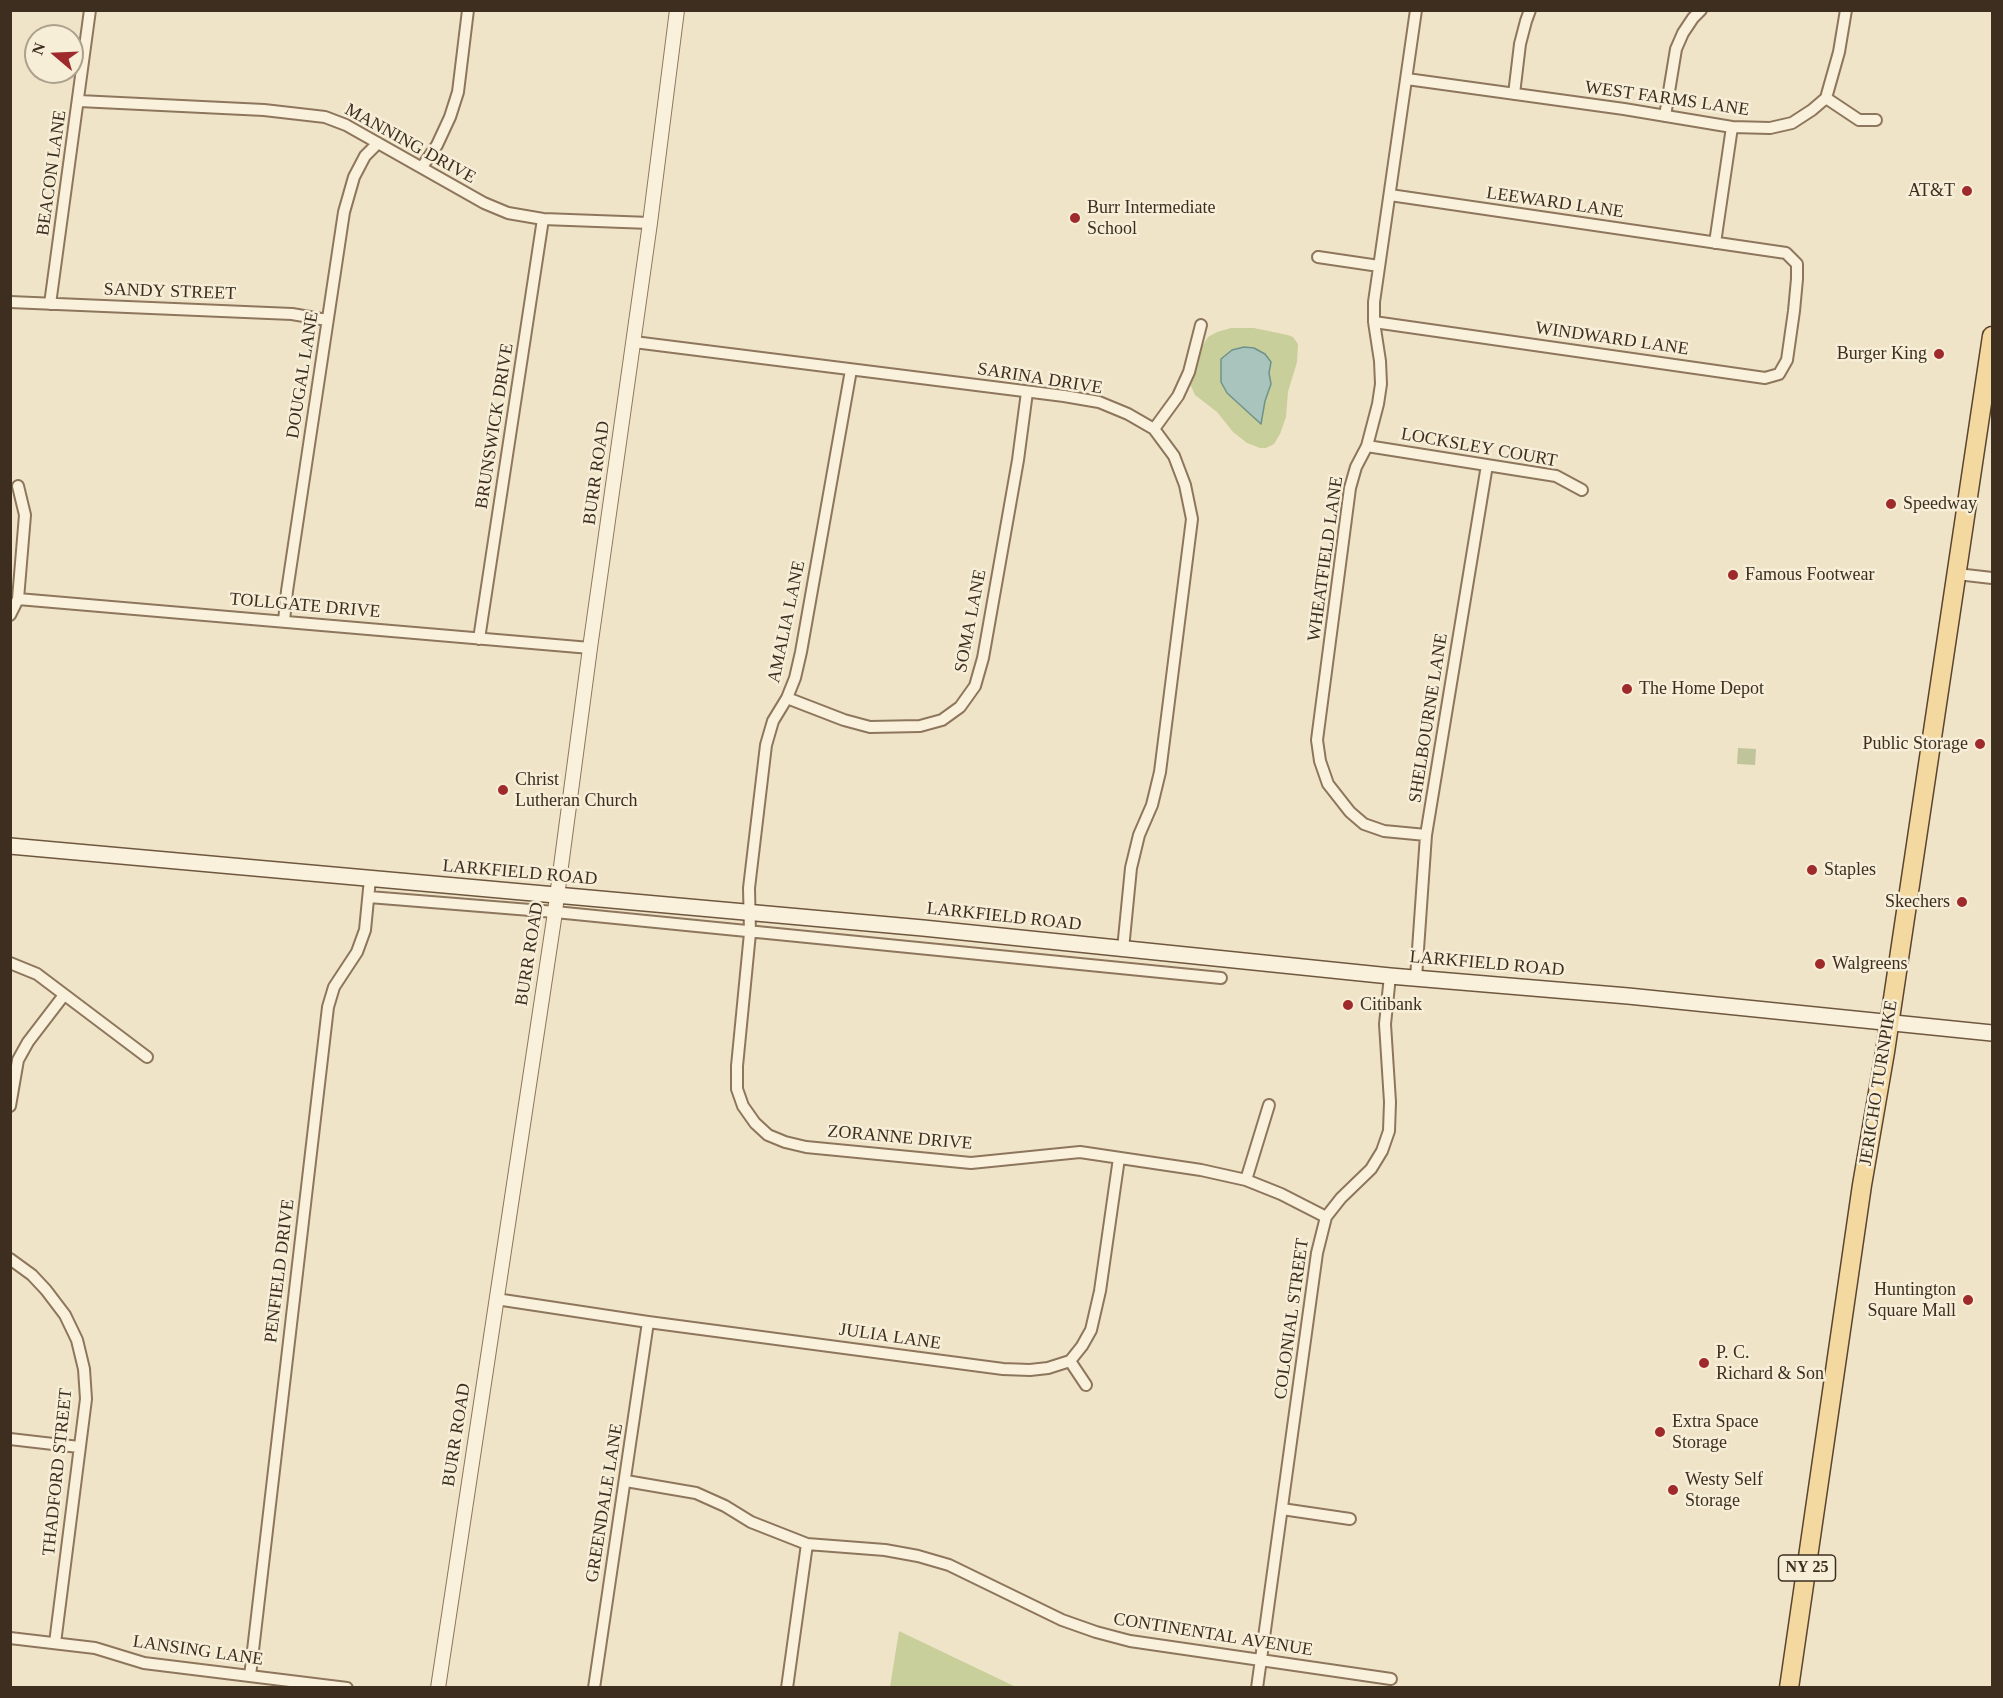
<!DOCTYPE html>
<html>
<head>
<meta charset="utf-8">
<style>
	body { margin:0 }
	#map { position:relative; width:2003px; height:1698px; overflow:hidden; background:#f0e4c8; font-family:Georgia,serif }
	canvas { display:block }
	.frame { position:absolute; inset:0; border:12px solid #3d2e20; pointer-events:none }
	.north { position:absolute; left:24px; top:24px; width:60px; height:60px; box-sizing:border-box; background:#f7eed8; border:2px solid #ada18e; border-radius:50%; rotate:289deg; font-size:16px; font-weight:700; line-height:24px; text-align:center; color:#3d2e20 }
	.north::after { content:''; display:block; margin:auto; width:21px; height:27px; background:#9e2a2b; clip-path:polygon(50% 0,100% 100%,50% 72%,0 100%) }
</style>
</head>
<body>
<div id="map">
<canvas width="2003" height="1698"></canvas>
<div class="frame"></div>
<div class="north">N</div>
</div>
<script>
const g = document.querySelector('canvas').getContext('2d');
g.lineJoin = 'round';
function paint(path, color) { g.fillStyle = color; g.fill(path, 'evenodd'); }
const shape = rows => new Path2D(rows.map(r => 'M' + r).join(''));
function stroke(path, color, width, dash) { g.strokeStyle = color; g.lineWidth = width; g.lineCap = dash ? 'butt' : 'round'; g.setLineDash(dash || []); g.stroke(path); }
function write(font, color, halo, rows, align = 'center') {
  g.font = font + ' Georgia,serif'; g.lineWidth = 5; g.setLineDash([]); g.textBaseline = 'middle'; g.strokeStyle = halo; g.fillStyle = color; for (const [text, x, y, turn = 0] of rows) {
    g.save(); g.translate(x, y); g.rotate((+turn || 0) * Math.PI / 180); g.textAlign = isNaN(turn) ? turn : align; if (halo) g.strokeText(text, 0, 0); g.fillText(text, 0, 0); g.restore();
  }
}
paint(shape([
	[1231,328,1254,328,1288,335,1293,337,1298,344,1297,362,1288,392,1286,417,1280,434,1274,444,1266,448,1260,448,1247,443,1233,432,1217,412,1195,395,1190,384,1198,353,1208,337,1217,332],
	[899,1631,1016,1687,890,1687]
]), '#c9cf9b');
paint(shape([
	[1738,748,1756,749,1755,765,1737,764]
]), '#bfc49a');
const water = shape([
	[1244,347,1254,348,1265,354,1271,362,1269,373,1271,384,1265,401,1261,424,1227,393,1221,382,1221,359,1232,350,1244,347]
]);
paint(water, '#a9c4bc');
stroke(water, '#6f938a', 1.5);
const minor = shape([
	[1416,10,1374,302,1374,322,1380,361,1381,384,1378,404,1367,446,1356,467,1350,488,1317,740,1320,761,1328,784,1350,812,1364,824,1384,831,1426,835],
	[1407,79,1624,109,1732,127,1770,128,1792,123,1812,110,1826,98,1839,52,1846,10],
	[1514,94,1520,44,1526,21,1530,10],
	[1826,98,1859,120,1876,120],
	[79,101,264,110,325,117,346,125,484,203,508,213,543,219,650,223],
	[1665,116,1676,49,1683,33,1693,18,1701,10],
	[422,167,437,145,450,117,458,92,468,10],
	[1715,243,1732,127],
	[1318,257,1379,266],
	[10,302,292,314,327,320],
	[50,304,90,10],
	[1374,322,1765,378,1779,374,1787,360,1794,311,1797,279,1797,264,1786,253,1390,195],
	[634,342,1064,396,1099,402,1128,414,1154,429,1174,456,1185,485,1192,519,1160,772,1152,805,1139,835,1131,868,1123,949],
	[851,370,801,652,795,678,787,698,773,721,766,745,749,888,750,933,737,1066,737,1089,743,1106,755,1123,768,1135,785,1142,806,1147,971,1163,1080,1152,1201,1170,1246,1180,1281,1194,1326,1217],
	[1154,429,1178,396,1189,372,1201,325],
	[1367,446,1556,476,1582,490],
	[1957,574,1992,578],
	[18,599,590,648],
	[10,615,18,599,25,515,18,486],
	[284,621,287,591,344,212,354,177,365,156,378,143],
	[479,639,543,219],
	[787,698,844,720,870,727,920,726,942,720,960,707,975,686,983,658,1018,460,1027,392],
	[369,897,555,912,1221,978],
	[10,963,37,974,147,1057],
	[1416,978,1426,835,1487,465],
	[10,1106,18,1060,28,1042,64,995],
	[1246,1180,1269,1105],
	[10,1259,32,1275,46,1290,65,1315,77,1340,84,1369,86,1399,55,1643],
	[496,1299,648,1322,1003,1369,1030,1370,1048,1368,1070,1361,1082,1346,1091,1330,1100,1291,1119,1158],
	[1070,1361,1086,1385],
	[10,1439,79,1447],
	[626,1481,696,1493,725,1506,751,1522,807,1544,885,1550,918,1556,949,1565,1062,1620,1096,1632,1130,1641,1391,1679],
	[1282,1509,1350,1519],
	[10,1638,95,1648,144,1663,347,1688],
	[250,1676,328,1007,334,987,357,952,365,930,370,879],
	[594,1688,648,1322],
	[787,1688,807,1544],
	[1257,1688,1317,1253,1326,1217,1341,1198,1371,1169,1382,1151,1389,1131,1390,1102,1385,1024,1390,976]
]);
const tertiary = shape([
	[438,1688,554,919,590,648,650,223,677,10]
]);
const secondary = shape([
	[10,846,923,928,1390,976,1628,996,1992,1033]
]);
const primary = shape([
	[1789,1688,1862,1185,1885,1052,1992,336]
]);
stroke(minor, '#8d765c', 14);
stroke(tertiary, '#8d765c', 16);
stroke(secondary, '#6f573f', 18);
stroke(primary, '#5b4430', 21);
stroke(minor, '#faf1dc', 10);
stroke(tertiary, '#faf1dc', 14);
stroke(secondary, '#faf1dc', 15);
stroke(primary, '#f3d9a0', 18);
for (const [x, y, r, color] of [
	[1967,191,6,"#9e2a2b"],
	[1075,218,6,"#9e2a2b"],
	[1939,354,6,"#9e2a2b"],
	[1891,504,6,"#9e2a2b"],
	[1733,575,6,"#9e2a2b"],
	[1627,689,6,"#9e2a2b"],
	[1980,744,6,"#9e2a2b"],
	[503,790,6,"#9e2a2b"],
	[1812,870,6,"#9e2a2b"],
	[1962,902,6,"#9e2a2b"],
	[1820,964,6,"#9e2a2b"],
	[1348,1005,6,"#9e2a2b"],
	[1968,1300,6,"#9e2a2b"],
	[1704,1363,6,"#9e2a2b"],
	[1660,1432,6,"#9e2a2b"],
	[1673,1490,6,"#9e2a2b"]
]) { const dot = new Path2D(); dot.arc(x, y, r, 0, 2 * Math.PI); g.fillStyle = color; g.fill(dot); stroke(dot, '#f7eed8', 2); }
for (const [x, y, w] of [
	[1807,1568,57]
]) { const box = new Path2D(); box.roundRect(x - w / 2, y - 13, w, 26, 4.5); g.fillStyle = '#f7eed8'; g.fill(box); stroke(box, '#3d2e20', 1.5); }
write('bold 16px', '#3d2e20', null, [
	["NY 25",1807,1568]
]);
write('18px', '#3d2e20', '#f7eed8', [
	["WEST FARMS LANE",1667,99,8],
	["MANNING DRIVE",410,144,29],
	["BEACON LANE",52,173,-82],
	["LEEWARD LANE",1555,203,8],
	["SANDY STREET",170,292,2],
	["WINDWARD LANE",1612,339,8],
	["DOUGAL LANE",303,375,-81],
	["SARINA DRIVE",1040,379,9],
	["BRUNSWICK DRIVE",495,426,-81],
	["LOCKSLEY COURT",1479,448,10],
	["BURR ROAD",597,473,-82],
	["WHEATFIELD LANE",1326,559,-82],
	["TOLLGATE DRIVE",305,606,5],
	["SOMA LANE",971,621,-79],
	["AMALIA LANE",787,622,-78],
	["SHELBOURNE LANE",1429,718,-81],
	["LARKFIELD ROAD",520,873,5],
	["LARKFIELD ROAD",1004,917,6],
	["BURR ROAD",530,954,-81],
	["LARKFIELD ROAD",1487,964,5],
	["JERICHO TURNPIKE",1879,1083,-81],
	["ZORANNE DRIVE",900,1138,5],
	["PENFIELD DRIVE",280,1271,-83],
	["COLONIAL STREET",1292,1319,-82],
	["JULIA LANE",890,1337,8],
	["BURR ROAD",457,1435,-81],
	["THADFORD STREET",58,1472,-84],
	["GREENDALE LANE",605,1503,-81],
	["CONTINENTAL AVENUE",1213,1635,9],
	["LANSING LANE",198,1651,8]
]);
write('18px', '#3d2e20', '#f7eed8', [
	["AT&T",1955,191,"right"],
	["Burr Intermediate",1087,208],
	["School",1087,229],
	["Burger King",1927,354,"right"],
	["Speedway",1903,504],
	["Famous Footwear",1745,575],
	["The Home Depot",1639,689],
	["Public Storage",1968,744,"right"],
	["Christ",515,780],
	["Lutheran Church",515,801],
	["Staples",1824,870],
	["Skechers",1950,902,"right"],
	["Walgreens",1832,964],
	["Citibank",1360,1005],
	["Huntington",1956,1290,"right"],
	["Square Mall",1956,1311,"right"],
	["P. C.",1716,1353],
	["Richard & Son",1716,1374],
	["Extra Space",1672,1422],
	["Storage",1672,1443],
	["Westy Self",1685,1480],
	["Storage",1685,1501]
], 'left');
</script>
</body>
</html>
